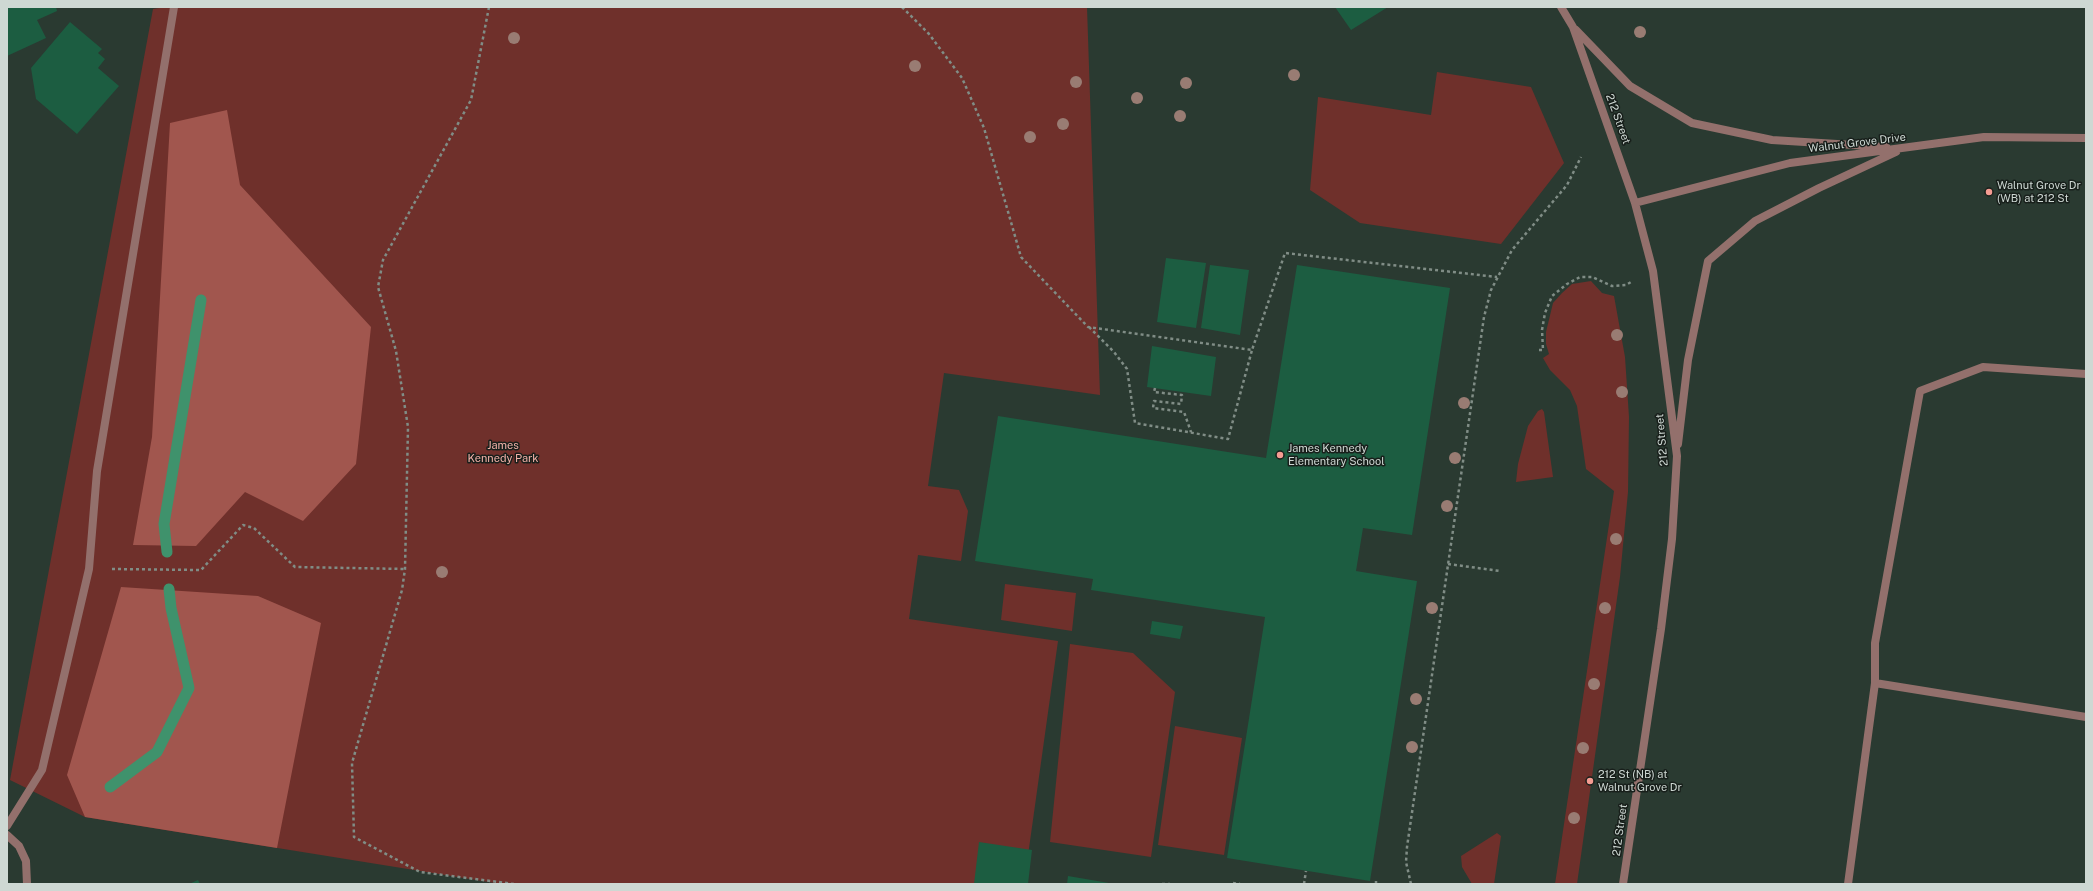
<!DOCTYPE html>
<html>
<head>
<meta charset="utf-8">
<style>
	body { margin:0 }
	#map { position:relative; width:2093px; height:891px; overflow:hidden; background:#2a3a31; font-family:"Public Sans",sans-serif }
	canvas { display:block }
	.frame { position:absolute; inset:0; border:8px solid #ced8d3; pointer-events:none }
</style>
</head>
<body>
<div id="map">
<canvas width="2093" height="891"></canvas>
<div class="frame"></div>
</div>
<script>
const g = document.querySelector('canvas').getContext('2d');
g.lineJoin = 'round';
function paint(path, color) { g.fillStyle = color; g.fill(path, 'evenodd'); }
const shape = rows => new Path2D(rows.map(r => 'M' + r).join(''));
function stroke(path, color, width, dash) { g.strokeStyle = color; g.lineWidth = width; g.lineCap = dash ? 'butt' : 'round'; g.setLineDash(dash || []); g.stroke(path); }
function write(font, color, halo, rows, align = 'center') {
  g.font = font + ' "Public Sans",sans-serif'; g.lineWidth = 3; g.setLineDash([]); g.textBaseline = 'middle'; g.strokeStyle = halo; g.fillStyle = color; for (const [text, x, y, turn = 0] of rows) {
    g.save(); g.translate(x, y); g.rotate((+turn || 0) * Math.PI / 180); g.textAlign = isNaN(turn) ? turn : align; if (halo) g.strokeText(text, 0, 0); g.fillText(text, 0, 0); g.restore();
  }
}
paint(shape([
	[165,7,1087,7,1100,395,944,373,928,486,959,490,968,511,961,561,918,555,909,619,1058,641,1024,884,501,884,85,817,10,780,153,9],
	[1437,72,1531,87,1564,163,1501,244,1360,223,1310,190,1318,97,1431,115],
	[1591,281,1602,293,1614,296,1625,357,1629,417,1628,492,1620,577,1577,884,1555,884,1614,491,1586,469,1577,406,1570,390,1550,370,1543,358,1549,354,1546,344,1546,332,1553,303,1562,293,1572,284],
	[1542,409,1544,412,1553,477,1516,482,1518,464,1528,426,1538,411],
	[1005,584,1076,593,1072,631,1001,620],
	[1070,644,1133,653,1175,692,1151,857,1050,842],
	[1175,726,1242,738,1224,855,1158,845],
	[1497,833,1501,836,1494,884,1472,884,1462,867,1461,856]
]), '#6f302b');
paint(shape([
	[227,110,240,185,371,327,356,464,303,521,245,492,196,546,133,545,152,437,170,123],
	[121,587,258,596,321,623,277,848,85,817,67,775]
]), '#a1564e');
stroke(shape([
	[167,552,164,524,201,300],
	[110,787,157,752,189,688,171,608,169,589]
]), '#3f926c', 11);
paint(shape([
	[7,7,56,7,57,11,37,20,46,38,7,56],
	[1335,7,1388,7,1351,30],
	[70,22,102,49,98,53,105,59,98,68,119,86,77,134,36,99,31,68],
	[1166,258,1206,263,1196,328,1157,322],
	[1210,265,1249,270,1240,335,1201,328],
	[1297,265,1450,288,1412,535,1363,528,1356,571,1417,581,1370,881,1227,858,1265,617,1091,590,1093,579,975,561,998,416,1266,458],
	[1152,346,1216,357,1211,396,1147,387],
	[1152,621,1183,626,1180,639,1150,634],
	[979,842,1032,850,1028,884,974,884],
	[1068,876,1109,883,1109,884,1067,884],
	[198,880,200,884,189,884]
]), '#1c5d41');
stroke(shape([
	[489,7,471,100,383,260,378,287,396,351,408,427,405,569,402,590,352,763,354,837,420,872,514,884],
	[902,7,929,34,962,78,984,128,1021,257,1088,327,1252,350,1285,253,1497,277],
	[1089,327,1114,352,1127,369,1135,423,1228,439,1252,350],
	[1539,350,1543,350,1542,330,1545,313,1552,296,1567,284,1580,277,1592,277,1612,286,1626,285,1631,282],
	[1155,388,1154,392,1182,395,1181,404,1154,401,1153,408,1184,412,1191,432],
	[1448,564,1500,571],
	[112,569,201,570,243,525,254,528,295,567,405,569],
	[1233,883,1240,884],
	[1162,884,1170,884],
	[1304,884,1306,871],
	[1376,884,1376,880],
	[1411,884,1406,862,1407,847,1484,317,1491,290,1512,250,1567,185,1581,157]
]), '#808d86', 2.5, [3, 3]);
stroke(shape([
	[1875,683,2086,717],
	[7,826,42,770,89,569,97,471,174,7],
	[1848,884,1875,683,1875,643,1920,391,1983,367,2086,374]
]), '#93706c', 8);
stroke(shape([
	[1561,7,1573,27,1635,203,1653,271,1677,456,1672,539,1661,629,1623,884],
	[1576,30,1630,86,1692,123,1772,140,1886,147],
	[1635,203,1790,163,1984,137,2086,138],
	[1678,444,1688,360,1708,261,1755,221,1819,188,1896,152],
	[7,835,19,846,26,861,27,884]
]), '#93706c', 8);
g.fillStyle = '#997c73';
for (const [x, y] of [
	[1640,32],
	[514,38],
	[915,66],
	[1294,75],
	[1076,82],
	[1186,83],
	[1137,98],
	[1180,116],
	[1063,124],
	[1030,137],
	[1617,335],
	[1622,392],
	[1464,403],
	[1455,458],
	[1447,506],
	[1616,539],
	[442,572],
	[1432,608],
	[1605,608],
	[1594,684],
	[1416,699],
	[1412,747],
	[1583,748],
	[1574,818]
]) { g.beginPath(); g.arc(x, y, 6, 0, 2 * Math.PI); g.fill(); }
for (const [x, y, r, color] of [
	[1989,192,4,"#f59c92"],
	[1280,455,4,"#f59c92"],
	[1590,781,4,"#f59c92"]
]) { const dot = new Path2D(); dot.arc(x, y, r, 0, 2 * Math.PI); g.fillStyle = color; g.fill(dot); stroke(dot, '#181f1b', 1.5); }
write('11px', '#ced8d3', '#181f1b', [
	["212 Street",1618,119,70],
	["Walnut Grove Drive",1857,143,-7],
	["212 Street",1662,440,-95],
	["212 Street",1620,830,-82]
]);
write('11px', '#ced8d3', '#181f1b', [
	["Walnut Grove Dr",1997,186],
	["(WB) at 212 St",1997,199],
	["James Kennedy",1288,449],
	["Elementary School",1288,462],
	["212 St (NB) at",1598,775],
	["Walnut Grove Dr",1598,788]
], 'left');
write('11px', '#f3b2a9', '#181f1b', [
	["James",503,446],
	["Kennedy Park",503,459]
]);
</script>
</body>
</html>
